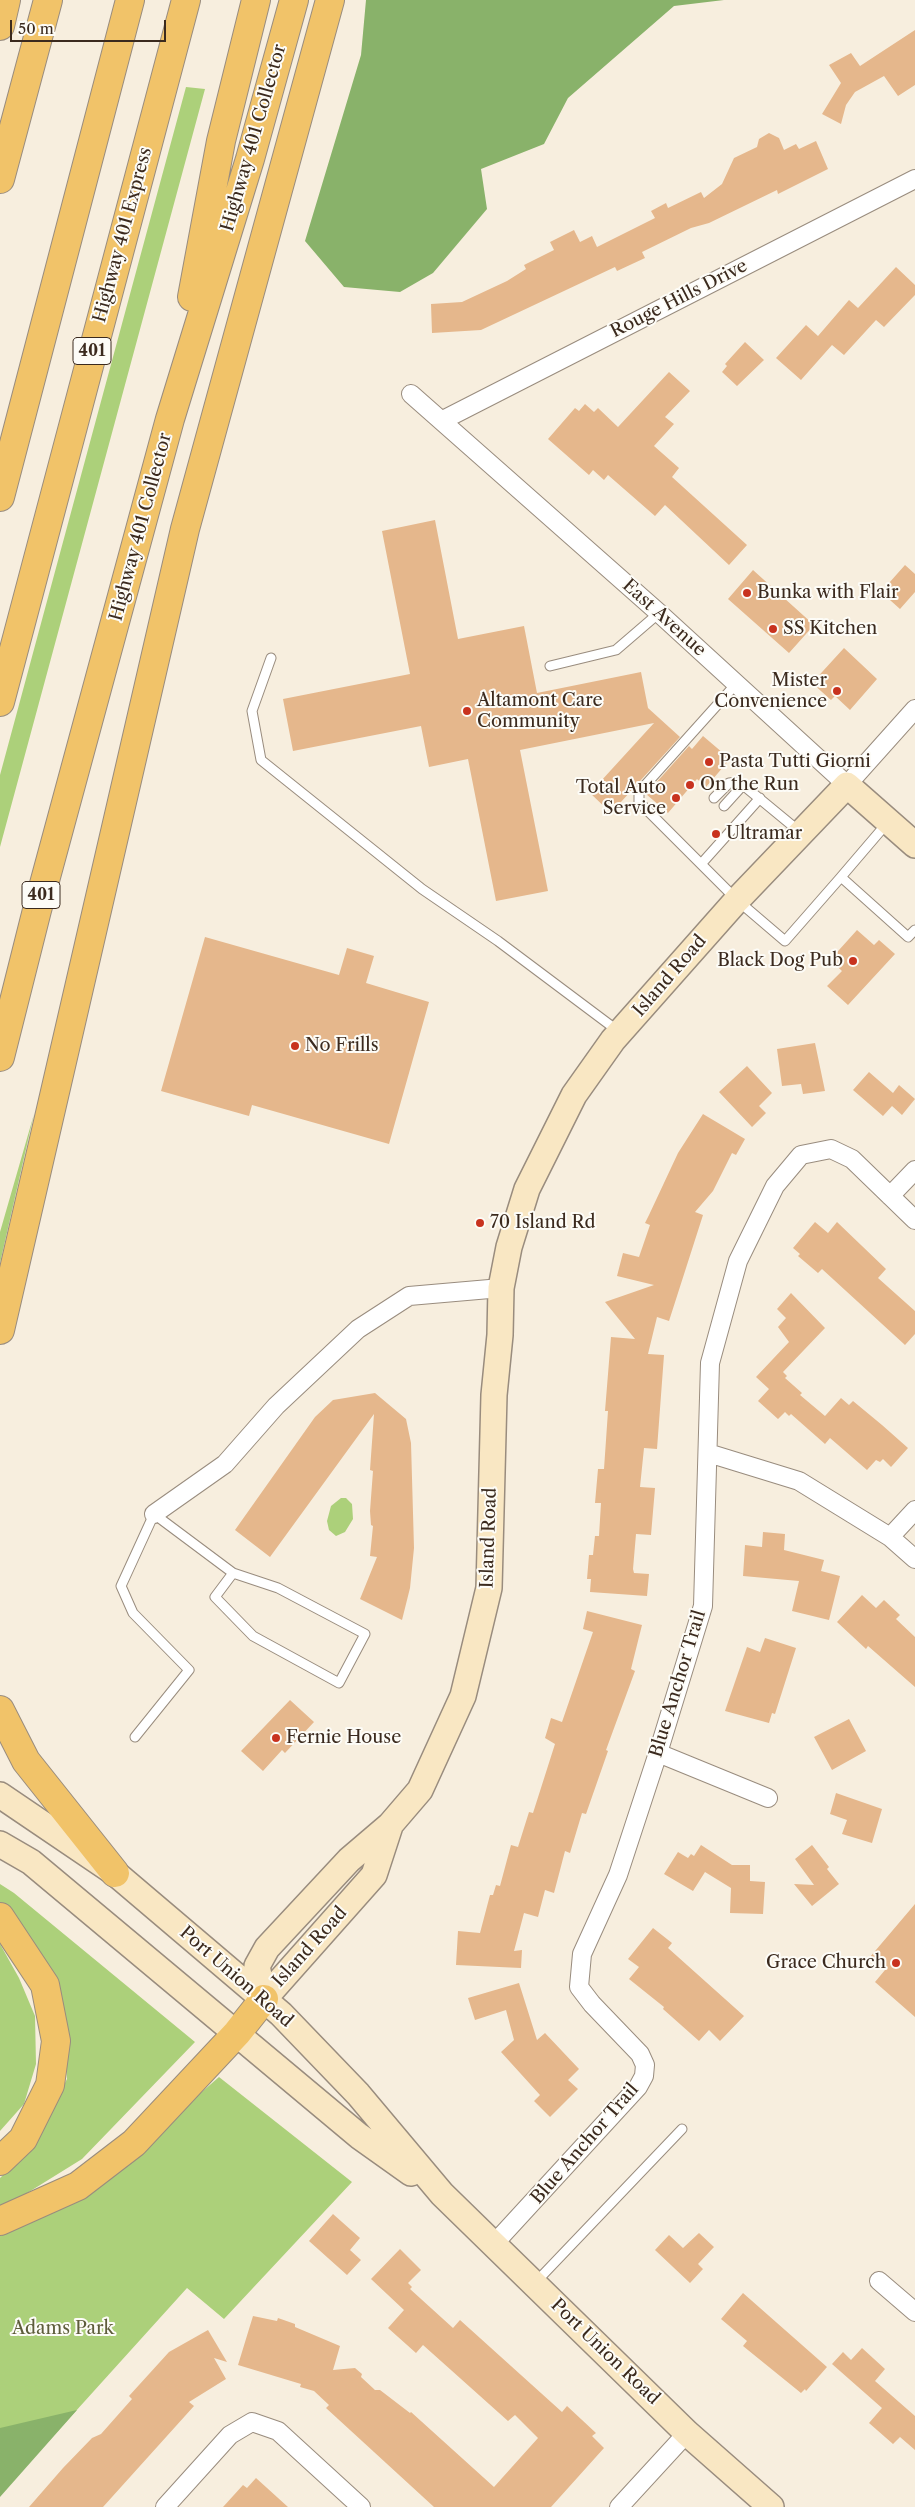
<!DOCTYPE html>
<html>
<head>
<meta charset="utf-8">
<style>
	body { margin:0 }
	#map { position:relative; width:915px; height:2507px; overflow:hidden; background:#f7eede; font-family:"Libre Caslon Text",serif }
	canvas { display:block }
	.scale { position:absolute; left:10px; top:20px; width:156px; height:22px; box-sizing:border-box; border:2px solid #3b2a1e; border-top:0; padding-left:6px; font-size:15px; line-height:18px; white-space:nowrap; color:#3b2a1e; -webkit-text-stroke:4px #fdfcf7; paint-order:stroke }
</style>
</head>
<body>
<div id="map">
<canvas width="915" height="2507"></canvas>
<div class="scale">50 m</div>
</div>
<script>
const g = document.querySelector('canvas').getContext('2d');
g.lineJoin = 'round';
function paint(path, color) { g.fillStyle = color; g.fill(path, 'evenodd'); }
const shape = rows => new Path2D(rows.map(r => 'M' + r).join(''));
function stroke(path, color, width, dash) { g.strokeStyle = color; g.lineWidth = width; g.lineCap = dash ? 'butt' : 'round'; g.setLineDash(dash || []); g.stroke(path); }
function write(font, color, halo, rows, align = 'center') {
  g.font = font + ' "Libre Caslon Text",serif'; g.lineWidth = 4; g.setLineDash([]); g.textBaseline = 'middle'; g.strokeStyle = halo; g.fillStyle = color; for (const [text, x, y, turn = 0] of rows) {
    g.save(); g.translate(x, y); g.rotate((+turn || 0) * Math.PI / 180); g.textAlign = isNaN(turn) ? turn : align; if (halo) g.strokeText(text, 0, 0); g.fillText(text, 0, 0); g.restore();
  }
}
paint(shape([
	[186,87,205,89,0,847,0,775],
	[34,1114,0,1263,0,1232],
	[341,1498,346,1498,352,1504,353,1519,345,1532,336,1536,329,1530,327,1521,331,1506],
	[0,1884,14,1893,195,2042,82,2159,24,2195,0,2206,0,2178,33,2146,67,2079,59,1990,0,1902],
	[0,1944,19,1978,35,2016,36,2064,24,2104,0,2131],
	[219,2077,352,2182,224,2319,187,2288,0,2495,0,2236,75,2203]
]), '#acd07a');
paint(shape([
	[366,0,724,0,674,6,568,98,544,144,481,169,487,209,433,273,400,292,344,287,305,241,361,55],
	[77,2410,0,2497,0,2428]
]), '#89b26a');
paint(shape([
	[915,30,915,85,898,96,884,76,855,92,846,105,841,124,822,114,841,83,829,65,851,53,860,66],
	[769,133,779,138,784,150,796,144,799,149,816,141,828,169,778,194,777,190,709,223,691,228,642,252,645,258,617,271,615,267,481,330,432,333,431,304,462,302,507,281,526,269,524,265,554,250,550,242,574,230,580,242,592,236,597,247,655,218,651,211,666,203,668,208,701,192,704,198,722,184,734,158,757,147,759,139],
	[896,267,915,285,915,295,884,327,876,320,844,355,832,345,801,380,776,358,806,325,818,336,849,300,858,308],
	[745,342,764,360,737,386,722,372,727,366,725,364],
	[669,372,690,391,665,417,674,424,654,446,679,468,672,477,747,545,729,565,665,505,655,516,608,475,604,480,593,470,589,475,548,439,575,408,579,411,585,404,594,412,598,408,618,427],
	[435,520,458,639,524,626,537,693,641,672,648,708,680,737,611,813,590,793,654,723,520,750,548,891,496,901,468,759,429,767,421,726,293,751,283,699,410,674,382,531],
	[905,565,915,574,915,592,900,609,881,592],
	[753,570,814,625,789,653,728,599],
	[844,648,877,679,850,710,835,696,831,700,812,683],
	[703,736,730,759,706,787,697,779,668,813,646,794,689,746,692,749],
	[857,930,874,945,879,940,895,954,848,1005,827,986,842,971,830,960],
	[205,937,339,975,347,948,374,956,366,983,429,1002,389,1144,252,1105,249,1116,161,1091],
	[815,1043,825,1091,803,1094,801,1084,782,1086,777,1049],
	[747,1066,772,1093,759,1106,766,1113,752,1127,719,1092],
	[869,1072,893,1093,899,1085,915,1099,902,1115,892,1106,883,1116,853,1090],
	[703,1114,745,1139,736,1155,732,1153,713,1191,695,1212,703,1215,669,1321,657,1317,648,1354,664,1355,657,1449,644,1448,640,1487,655,1488,651,1535,636,1534,633,1569,634,1573,649,1574,647,1596,590,1592,591,1579,587,1579,589,1555,593,1555,595,1536,599,1536,601,1503,595,1503,598,1469,604,1469,608,1411,605,1411,611,1337,635,1339,605,1302,654,1285,617,1276,623,1253,639,1257,650,1225,645,1223,649,1215,678,1153],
	[815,1222,828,1233,837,1222,886,1269,878,1278,915,1311,915,1334,905,1345,822,1269,818,1273,798,1256,800,1254,793,1248],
	[791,1293,825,1328,783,1372,787,1376,785,1378,802,1393,800,1395,825,1416,841,1398,849,1405,853,1401,882,1425,908,1448,891,1467,883,1459,880,1462,876,1460,867,1470,830,1438,825,1444,791,1414,789,1416,785,1412,778,1419,758,1401,769,1389,756,1377,789,1342,778,1327,786,1318,777,1309],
	[375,1393,406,1419,411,1443,414,1548,410,1588,402,1620,360,1599,377,1557,370,1556,373,1526,371,1525,370,1511,373,1471,370,1470,374,1414,270,1557,235,1530,315,1417,333,1400],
	[763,1532,785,1534,784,1550,824,1560,821,1571,840,1576,829,1620,792,1611,799,1581,743,1576,745,1545,762,1547],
	[862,1595,876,1608,884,1600,900,1615,896,1619,915,1637,915,1687,868,1646,866,1649,837,1622],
	[587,1611,642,1625,631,1669,635,1671,606,1750,608,1751,586,1814,582,1813,570,1853,565,1851,554,1893,545,1890,538,1917,524,1913,514,1951,522,1950,521,1968,456,1965,458,1931,480,1933,490,1895,493,1895,496,1885,500,1886,511,1845,518,1847,529,1812,533,1813,555,1744,545,1738,551,1718,562,1722,593,1632,583,1629],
	[765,1638,796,1648,775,1714,772,1713,769,1723,725,1711,747,1647,760,1652],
	[290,1700,314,1722,285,1753,282,1750,263,1771,241,1751],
	[849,1719,866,1751,832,1770,814,1737],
	[836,1793,882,1809,872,1843,842,1834,847,1820,830,1814],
	[701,1845,732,1865,750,1865,750,1881,765,1882,763,1914,730,1913,731,1888,705,1872,693,1891,664,1874,678,1852,688,1858,691,1854,694,1856],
	[812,1845,829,1867,827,1869,839,1884,812,1906,794,1884,814,1885,795,1859],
	[915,1904,915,2017,875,1982,885,1970,870,1957],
	[653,1928,672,1943,668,1948,744,2016,720,2041,709,2030,699,2041,663,2009,664,2007,629,1979,639,1967,628,1959],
	[519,1983,537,2040,545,2033,579,2069,568,2080,578,2089,550,2117,534,2101,540,2095,501,2052,514,2040,506,2010,475,2020,468,1998],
	[333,2214,360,2238,350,2250,361,2260,347,2275,309,2241],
	[699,2233,714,2247,698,2264,703,2269,690,2283,655,2250,669,2235,683,2248],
	[400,2249,421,2270,408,2283,412,2287,410,2289,453,2328,460,2320,562,2412,567,2406,596,2433,592,2436,604,2448,551,2507,434,2507,326,2408,329,2405,314,2391,300,2387,301,2384,238,2365,253,2316,277,2321,278,2318,295,2324,295,2327,340,2346,333,2370,355,2368,362,2374,361,2377,375,2390,380,2390,410,2413,411,2412,494,2487,538,2438,515,2415,508,2421,423,2345,416,2353,388,2328,404,2310,371,2279],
	[743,2293,827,2367,806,2391,805,2389,801,2393,743,2346,747,2341,721,2319],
	[208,2330,227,2362,214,2358,226,2379,189,2402,194,2406,103,2507,29,2507,63,2468,92,2438,101,2434,132,2399,129,2396,169,2352],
	[862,2348,885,2369,875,2381,915,2416,915,2450,900,2437,893,2444,869,2423,882,2408,832,2364,843,2352,851,2360],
	[256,2478,288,2507,223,2507,243,2485,247,2488]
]), '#e5b78c');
const lane = shape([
	[271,658,252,711,261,760,422,889,498,941,618,1031],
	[550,666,616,650,659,613],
	[736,684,639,792,639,802,737,900,785,941,841,877],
	[714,798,729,783,738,782,743,785],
	[724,806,743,785,800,832],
	[888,822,841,877,908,937,915,930],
	[702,863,760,798],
	[135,1737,189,1670,133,1613,121,1586,154,1514,233,1573,278,1588,365,1634,339,1683,253,1636,215,1597,233,1573],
	[535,2283,682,2129]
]);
const street = shape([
	[411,394,659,613,847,785,915,709],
	[443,420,915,179],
	[890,1196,915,1170],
	[708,1453,799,1481,890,1537,915,1559],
	[154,1514,225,1464,276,1406,358,1329,409,1296,501,1288],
	[890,1537,915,1510],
	[658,1753,768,1798],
	[493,2245,638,2087,644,2076,645,2065,640,2054,592,2004,579,1987,582,1954,618,1875,658,1753,703,1606,710,1363,738,1261,775,1186,801,1155,831,1149,852,1159,915,1220],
	[879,2281,915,2312],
	[165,2507,230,2435,252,2422,278,2431,361,2507],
	[619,2507,687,2433]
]);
const secondary = shape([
	[0,1795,115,1873,281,2014,358,2094,442,2194,687,2433,771,2507],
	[0,1844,31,1862,359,2136,411,2173],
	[264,1999,257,1966,267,1948,349,1860,390,1825,420,1790,463,1696,489,1588,494,1395,500,1335,501,1288,509,1247,527,1189,574,1095,613,1040,737,900,847,785,915,845],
	[264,1999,374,1875,390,1826]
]);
const highway = shape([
	[0,26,6,0],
	[0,179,48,0],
	[192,297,221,141,256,0],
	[0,497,130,0],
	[0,702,186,0],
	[0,1057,37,910,170,419,250,159,294,0],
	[0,1330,185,529,330,0],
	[0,1710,26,1761,115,1873],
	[0,1917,45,1985,56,2041,50,2085,23,2139,0,2161],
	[0,2221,78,2186,134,2143,237,2033,264,1999]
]);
stroke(lane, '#998c7e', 11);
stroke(street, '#998c7e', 20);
stroke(secondary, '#998c7e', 28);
stroke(highway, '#998c7e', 30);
stroke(lane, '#fff', 9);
stroke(street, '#fff', 18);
stroke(secondary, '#f9e7c3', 25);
stroke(highway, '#f1c369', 28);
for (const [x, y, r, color] of [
	[747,593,5,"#c8321e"],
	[773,629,5,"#c8321e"],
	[837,691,5,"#c8321e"],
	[467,711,5,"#c8321e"],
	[709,762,5,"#c8321e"],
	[690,785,5,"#c8321e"],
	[676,798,5,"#c8321e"],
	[716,834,5,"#c8321e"],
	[853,961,5,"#c8321e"],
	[295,1046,5,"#c8321e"],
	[480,1223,5,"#c8321e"],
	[276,1738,5,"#c8321e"],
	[896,1963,5,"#c8321e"]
]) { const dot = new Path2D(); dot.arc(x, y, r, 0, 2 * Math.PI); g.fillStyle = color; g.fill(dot); stroke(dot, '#fdfcf7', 2); }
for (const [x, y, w] of [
	[92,351,38],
	[41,895,38]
]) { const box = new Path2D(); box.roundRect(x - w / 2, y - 13.5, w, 27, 4); g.fillStyle = '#fdfcf7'; g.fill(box); stroke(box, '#3b2a1e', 1); }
write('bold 16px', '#3b2a1e', null, [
	["401",92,351],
	["401",41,895]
]);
write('18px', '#3b2a1e', '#fdfcf7', [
	["Highway 401 Collector",254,138,-74],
	["Highway 401 Express",123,235,-75],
	["Rouge Hills Drive",679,299,-27],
	["Highway 401 Collector",141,527,-75],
	["East Avenue",664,618,42],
	["Island Road",670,976,-49],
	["Island Road",489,1538,-88],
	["Blue Anchor Trail",678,1684,-73],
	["Island Road",310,1947,-48],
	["Port Union Road",236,1977,41],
	["Blue Anchor Trail",585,2144,-49],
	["Port Union Road",605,2352,44]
]);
write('18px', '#3b2a1e', '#fdfcf7', [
	["Bunka with Flair",757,593],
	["SS Kitchen",783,629],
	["Mister",827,681,"right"],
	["Convenience",827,702,"right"],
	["Altamont Care",477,701],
	["Community",477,722],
	["Pasta Tutti Giorni",719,762],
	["On the Run",700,785],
	["Total Auto",666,788,"right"],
	["Service",666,809,"right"],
	["Ultramar",726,834],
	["Black Dog Pub",843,961,"right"],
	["No Frills",305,1046],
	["70 Island Rd",490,1223],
	["Fernie House",286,1738],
	["Grace Church",886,1963,"right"]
], 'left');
write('18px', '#5d5c3a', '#fdfcf7', [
	["Adams Park",63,2329]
]);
</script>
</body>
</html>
